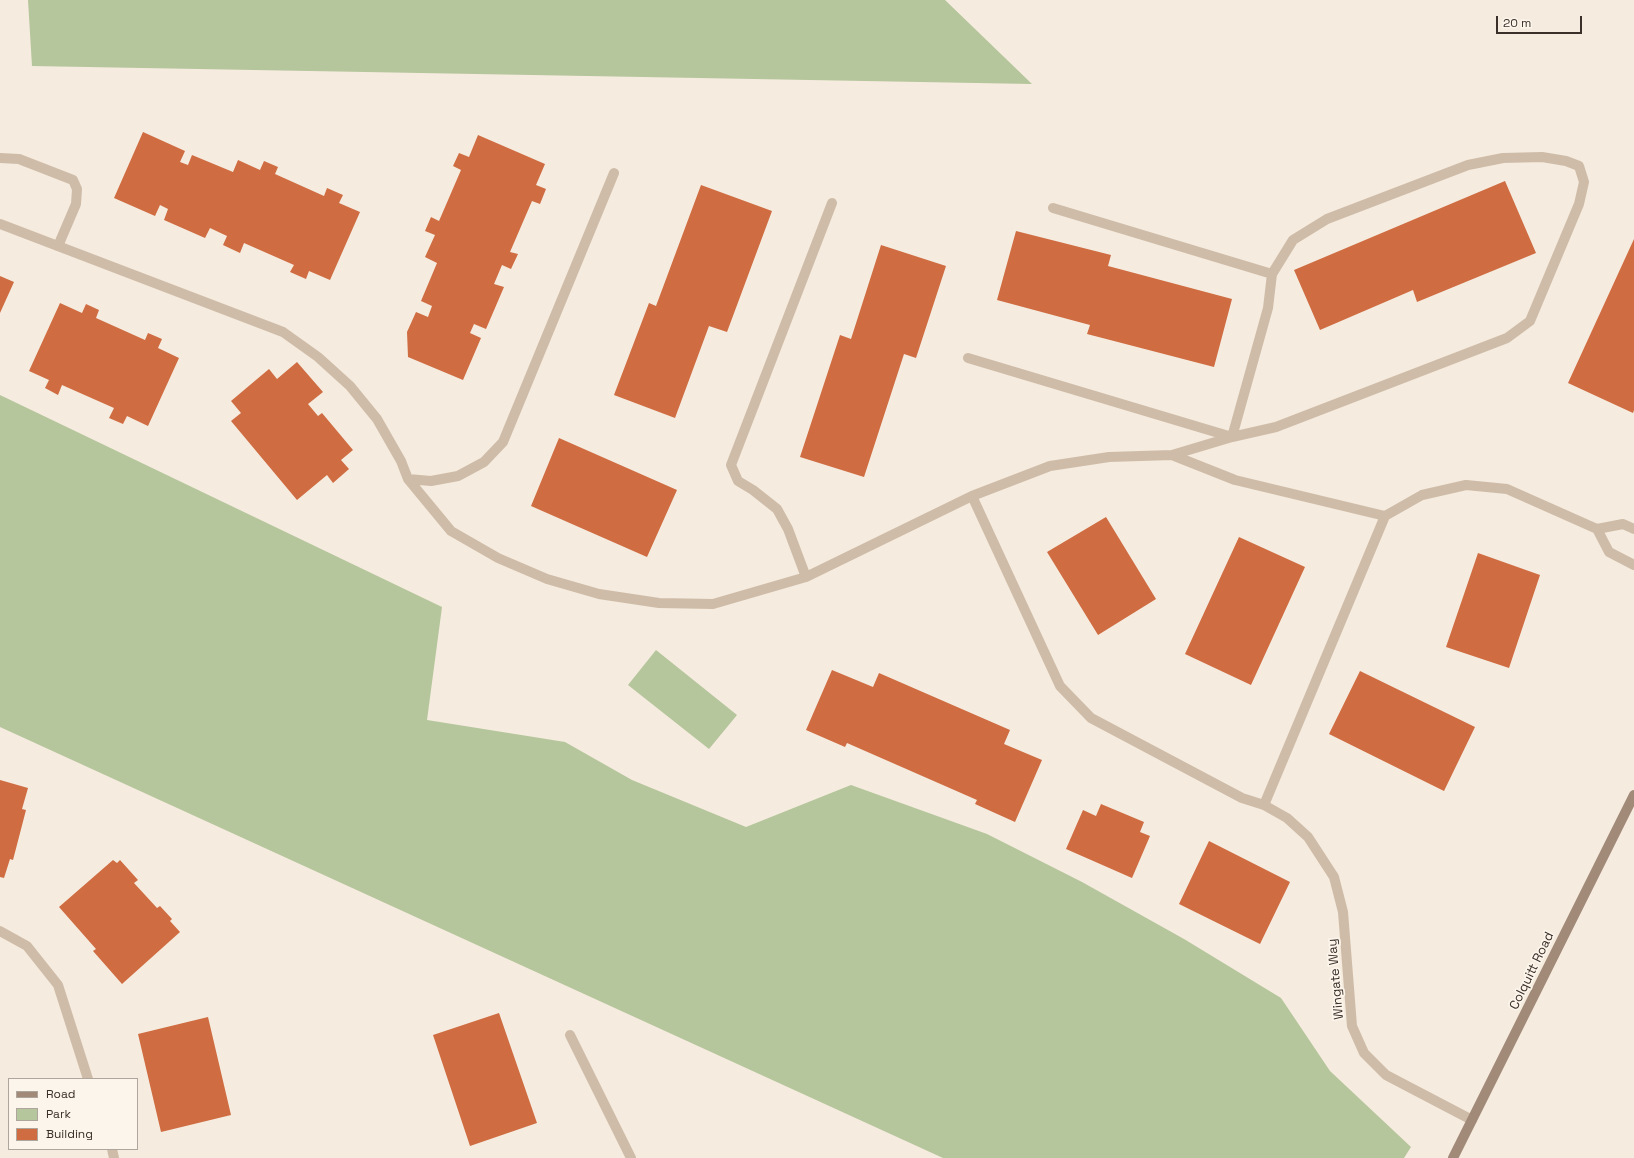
<!DOCTYPE html>
<html>
<head>
<meta charset="utf-8">
<style>
	body { margin:0 }
	#map { position:relative; width:1634px; height:1158px; overflow:hidden; background:#f5ebde; font-family:"Space Grotesk",sans-serif }
	canvas { display:block }
	.legend { position:absolute; left:8px; top:1078px; width:130px; height:72px; box-sizing:border-box; background:#fbf5eb; border:1px solid #aea69d; margin:0; padding:5px 7px; list-style:none; font-size:12px; color:#3a2f29 }
	.legend li { display:flex; align-items:center; gap:8px; height:20px }
	.legend b { width:20px; border:1px solid #aea69d }
	.scale { position:absolute; left:1496px; top:16px; width:86px; height:18px; box-sizing:border-box; border:2px solid #3a2f29; border-top:0; padding-left:5px; font-size:12px; line-height:14px; white-space:nowrap; color:#3a2f29; -webkit-text-stroke:3px #fbf5eb; paint-order:stroke }
</style>
</head>
<body>
<div id="map">
<canvas width="1634" height="1158"></canvas>
<ul class="legend">
<li><b style="height:5px;background:#a28a79"></b>Road</li>
<li><b style="height:11px;background:#b5c59c"></b>Park</li>
<li><b style="height:11px;background:#cf6c41"></b>Building</li>
</ul>
<div class="scale">20 m</div>
</div>
<script>
const g = document.querySelector('canvas').getContext('2d');
g.lineJoin = 'round';
function paint(path, color) { g.fillStyle = color; g.fill(path, 'evenodd'); }
const shape = rows => new Path2D(rows.map(r => 'M' + r).join(''));
function stroke(path, color, width, dash) { g.strokeStyle = color; g.lineWidth = width; g.lineCap = dash ? 'butt' : 'round'; g.setLineDash(dash || []); g.stroke(path); }
function write(font, color, halo, rows, align = 'center') {
  g.font = font + ' "Space Grotesk",sans-serif'; g.lineWidth = 3.5; g.setLineDash([]); g.textBaseline = 'middle'; g.strokeStyle = halo; g.fillStyle = color; for (const [text, x, y, turn = 0] of rows) {
    g.save(); g.translate(x, y); g.rotate((+turn || 0) * Math.PI / 180); g.textAlign = isNaN(turn) ? turn : align; if (halo) g.strokeText(text, 0, 0); g.fillText(text, 0, 0); g.restore();
  }
}
paint(shape([
	[28,0,945,0,1032,84,32,66],
	[0,395,442,607,427,720,565,742,632,780,746,827,851,785,987,834,1082,882,1184,939,1281,998,1330,1071,1411,1147,1404,1158,943,1158,0,727],
	[656,650,737,715,709,749,628,685]
]), '#b5c59c');
paint(shape([
	[143,132,185,151,180,162,188,165,192,155,233,172,238,160,260,170,264,161,278,167,275,174,324,196,327,188,343,195,339,203,360,212,330,280,309,271,306,279,290,272,294,265,244,243,240,253,223,245,227,236,210,228,205,238,164,220,168,209,160,205,155,216,114,198],
	[478,135,545,164,536,185,546,189,540,204,532,201,510,252,518,254,511,269,502,265,494,284,504,287,486,329,474,324,470,333,481,338,463,380,408,357,407,332,416,312,428,317,432,306,421,301,437,263,425,257,435,235,425,231,431,217,439,221,461,170,453,166,459,153,469,157],
	[1505,181,1536,253,1417,302,1413,290,1320,330,1294,270],
	[701,185,772,211,727,332,709,326,675,418,614,395,649,303,656,306],
	[1016,231,1111,255,1108,266,1232,299,1214,367,1087,334,1090,325,997,300],
	[1634,239,1634,410,1633,413,1568,383],
	[881,245,946,266,916,358,904,354,864,477,800,457,840,335,851,339],
	[0,276,14,282,0,313],
	[60,303,82,313,86,304,99,310,96,318,145,340,148,333,162,339,158,348,179,358,148,426,127,416,123,424,109,418,114,408,62,385,58,395,45,388,49,380,29,371],
	[297,362,323,392,308,404,318,416,322,413,353,450,341,460,349,469,333,483,327,475,297,500,231,421,241,413,231,401,269,369,277,379],
	[559,438,677,490,647,557,531,506],
	[1106,517,1156,599,1098,635,1047,552],
	[1239,537,1305,567,1251,685,1185,654],
	[1478,553,1540,575,1509,668,1446,647],
	[832,670,873,687,879,673,1010,730,1004,744,1042,760,1015,822,975,804,977,800,847,743,845,747,806,730],
	[1360,671,1475,727,1444,791,1329,734],
	[0,780,28,788,22,809,26,810,13,860,10,859,4,878,0,877],
	[1101,804,1144,822,1140,832,1150,836,1132,878,1066,849,1083,810,1096,816],
	[1209,841,1290,882,1260,944,1179,904],
	[113,860,117,863,120,860,138,880,134,883,157,908,160,906,172,919,170,921,180,932,122,984,93,951,96,949,59,907],
	[499,1013,537,1123,470,1146,433,1035],
	[208,1017,231,1115,161,1132,138,1034]
]), '#cf6c41');
stroke(shape([
	[0,158,19,159,73,180,77,189,76,204,58,246]
]), '#cebca8', 10);
stroke(shape([
	[1053,208,1272,274],
	[0,224,283,332,318,357,350,386,377,419,401,461,408,479,451,531,498,558,547,579,599,594,659,603,713,604,806,577,972,496,1050,466,1109,457,1172,455,1235,480,1385,516],
	[968,358,1232,437],
	[1172,455,1232,437,1276,427,1507,338,1530,321,1579,204,1584,182,1579,166,1566,161,1542,157,1503,158,1468,165,1327,219,1293,240,1272,274,1268,308,1232,437],
	[408,479,431,481,458,476,484,462,503,442,614,173],
	[972,496,1060,686,1091,718,1242,798,1264,805,1287,818,1308,837,1334,877,1343,912,1352,1026,1364,1053,1386,1075,1472,1120],
	[1597,529,1609,552,1634,565],
	[806,577,788,529,777,509,753,490,738,481,731,465,832,203],
	[1264,805,1385,516,1422,495,1466,485,1507,489,1597,529,1623,524,1634,529],
	[0,931,27,946,58,985,88,1079],
	[570,1035,631,1158],
	[112,1149,114,1158]
]), '#cebca8', 10);
stroke(shape([
	[1453,1158,1634,795]
]), '#a28a79', 10);
write('13px', '#3a2f29', '#fbf5eb', [
	["Colquitt Road",1532,971,-64],
	["Wingate Way",1336,979,-95]
]);
</script>
</body>
</html>
